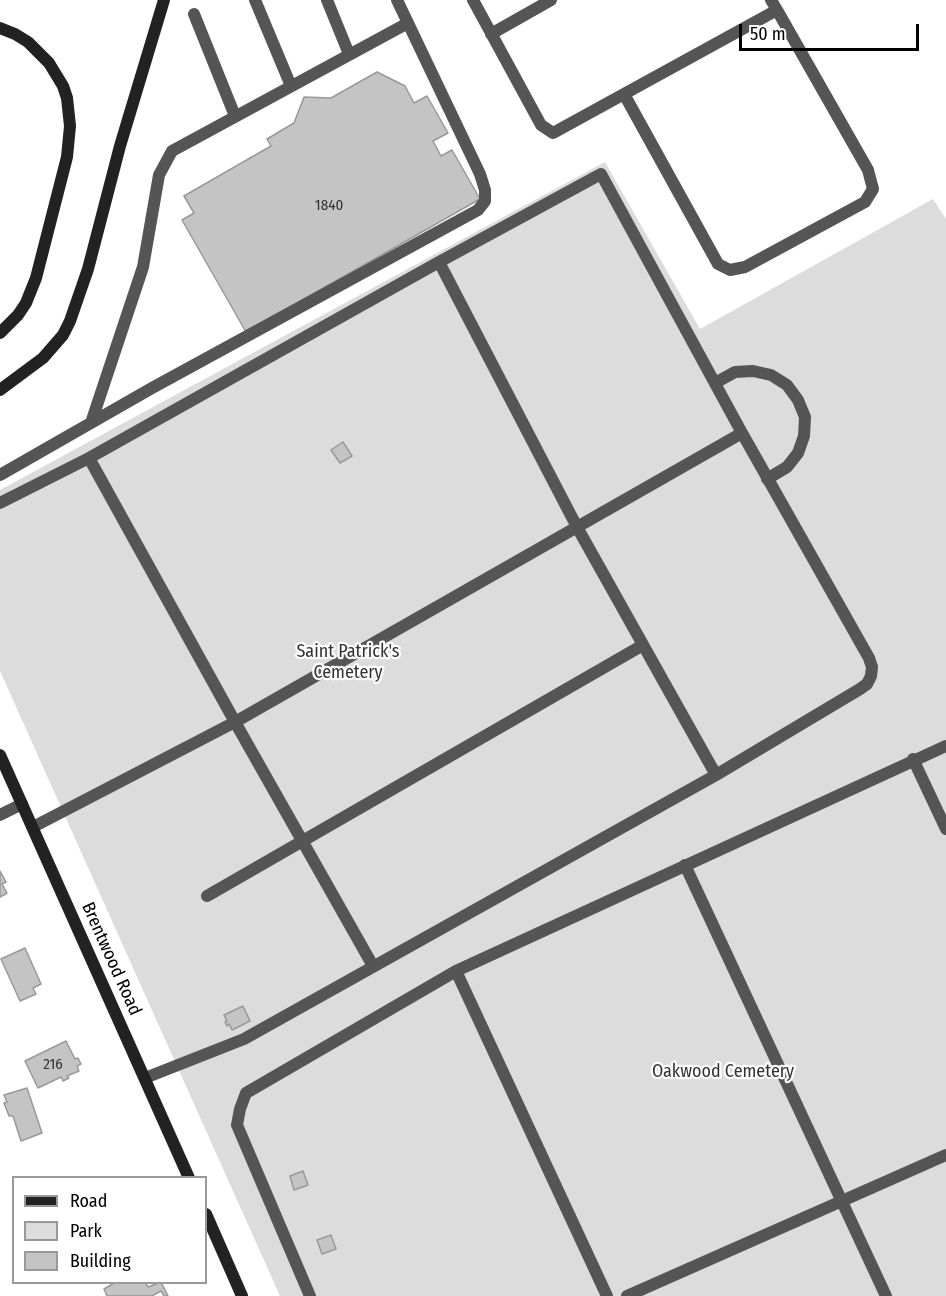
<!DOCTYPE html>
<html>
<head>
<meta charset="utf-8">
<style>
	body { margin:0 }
	#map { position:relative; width:946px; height:1296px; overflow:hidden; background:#fff; font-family:"Fira Sans Condensed",sans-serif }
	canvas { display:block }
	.legend { position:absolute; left:12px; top:1176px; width:195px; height:108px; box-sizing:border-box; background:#fff; border:2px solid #999; margin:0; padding:8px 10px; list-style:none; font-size:18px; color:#000 }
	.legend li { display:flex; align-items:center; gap:12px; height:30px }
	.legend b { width:30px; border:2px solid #999 }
	.scale { position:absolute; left:739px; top:24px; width:180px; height:27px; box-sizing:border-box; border:3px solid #000; border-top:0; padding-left:8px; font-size:18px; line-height:21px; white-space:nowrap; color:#000; -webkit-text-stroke:4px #fff; paint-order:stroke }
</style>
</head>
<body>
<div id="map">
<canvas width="946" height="1296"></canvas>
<ul class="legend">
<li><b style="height:8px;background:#222"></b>Road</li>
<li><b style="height:16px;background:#dcdcdc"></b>Park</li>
<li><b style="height:16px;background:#c4c4c4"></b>Building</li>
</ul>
<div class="scale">50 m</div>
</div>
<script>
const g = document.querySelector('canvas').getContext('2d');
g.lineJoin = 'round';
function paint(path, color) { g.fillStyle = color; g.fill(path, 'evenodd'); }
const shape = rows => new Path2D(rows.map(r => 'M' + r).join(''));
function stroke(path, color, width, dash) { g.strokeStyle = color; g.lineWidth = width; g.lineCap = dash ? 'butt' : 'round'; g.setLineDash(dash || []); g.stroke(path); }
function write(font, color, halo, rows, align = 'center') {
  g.font = font + ' "Fira Sans Condensed",sans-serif'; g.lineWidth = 4.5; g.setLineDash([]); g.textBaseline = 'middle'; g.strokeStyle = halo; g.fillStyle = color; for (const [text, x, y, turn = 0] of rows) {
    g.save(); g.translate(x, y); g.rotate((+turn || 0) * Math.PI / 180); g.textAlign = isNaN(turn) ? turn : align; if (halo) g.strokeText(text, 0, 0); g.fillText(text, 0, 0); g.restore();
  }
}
paint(shape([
	[605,162,700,329,933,199,946,219,946,1296,280,1296,0,671,0,490]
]), '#dcdcdc');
const building = shape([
	[377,72,405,86,414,103,427,96,448,133,433,141,441,156,452,150,480,199,246,332,182,220,194,213,184,196,271,146,267,139,294,123,304,97,331,98,377,72],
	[343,442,352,456,340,463,331,450,343,442],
	[0,871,6,882,2,884,7,893,0,897,0,871],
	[25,948,41,984,33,988,36,994,20,1001,1,959,25,948],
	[243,1006,250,1021,232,1030,229,1024,227,1026,225,1022,227,1021,224,1015,243,1006],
	[66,1041,75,1059,78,1058,81,1064,77,1066,79,1071,67,1076,69,1078,63,1081,61,1077,38,1088,25,1061,66,1041],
	[27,1088,42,1133,21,1141,13,1116,9,1116,4,1103,7,1102,4,1095,27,1088],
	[303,1171,308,1185,294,1190,290,1176,303,1171],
	[331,1235,336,1249,322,1254,317,1240,331,1235],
	[116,1282,145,1282,148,1287,161,1282,168,1296,164,1296,161,1291,152,1296,107,1296,104,1289,116,1282]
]);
paint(building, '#c4c4c4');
stroke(building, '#999', 1.5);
stroke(shape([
	[255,0,291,86],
	[327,0,349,54],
	[473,0,541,125,553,133,777,10,771,0],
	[194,14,235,116],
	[491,34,551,0],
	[624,94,718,264,730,270,745,267,865,202,873,189,868,170,777,10],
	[439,262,601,174,742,433],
	[715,383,735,372,753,371,771,375,787,385,798,400,805,417,804,436,798,453,787,467,767,479],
	[91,423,143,267,159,175,172,151,408,23],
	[89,458,439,262,577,527,716,775,244,1039,145,1078],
	[0,475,152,388,478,210,485,201,485,190,480,174,397,0],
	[0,503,89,458,235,722,33,827],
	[913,759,946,829],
	[685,865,886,1296],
	[207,896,643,645],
	[373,966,235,722,742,433,869,658,872,667,871,676,867,684,860,689,716,775],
	[456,971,607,1296],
	[310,1296,237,1125,240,1109,246,1093,456,971,946,746],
	[627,1296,946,1155]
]), '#555', 12);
stroke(shape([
	[0,815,22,804]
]), '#555', 12);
stroke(shape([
	[0,28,15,34,28,42,49,63,63,86,67,98,70,126,67,157,36,278,26,303,18,315,0,333],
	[0,390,43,358,63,335,70,321,88,269,120,146,164,0],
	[0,755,189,1178],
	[206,1214,242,1296]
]), '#222', 12);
write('15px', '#313131', null, [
	["1840",329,206],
	["216",53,1065]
]);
write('18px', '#333', '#fff', [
	["Saint Patrick's",348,652],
	["Cemetery",348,673],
	["Oakwood Cemetery",723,1072]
]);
write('18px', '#000', '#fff', [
	["Brentwood Road",111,959,66]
]);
</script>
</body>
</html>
